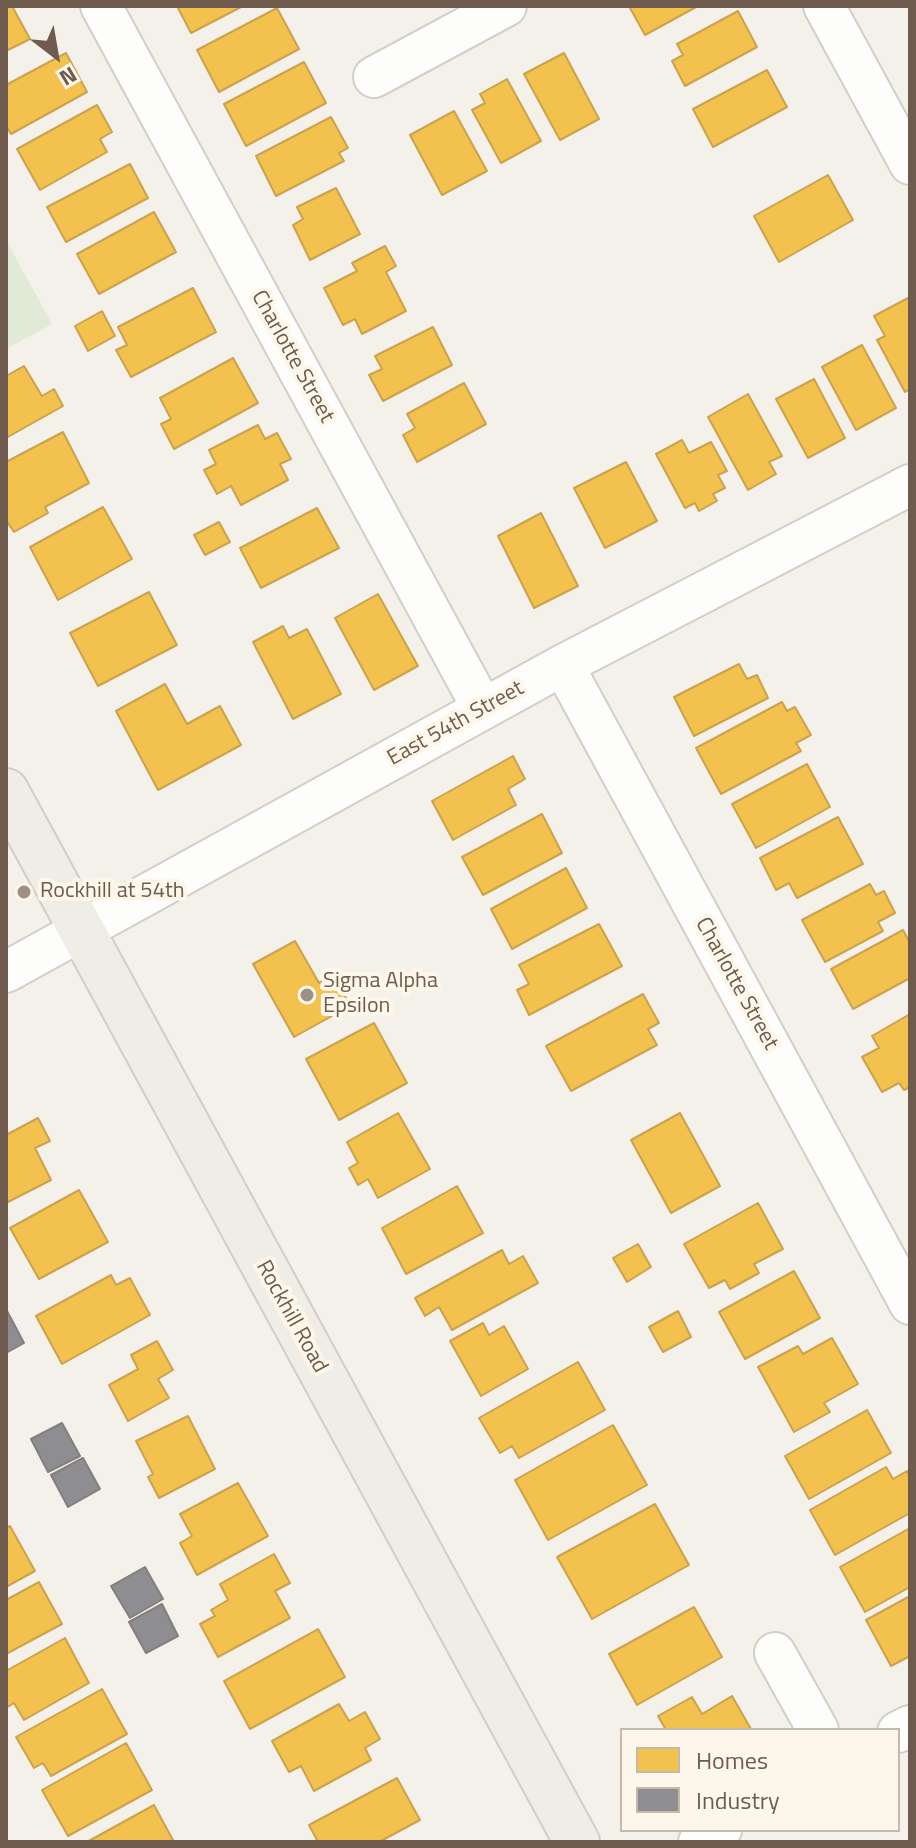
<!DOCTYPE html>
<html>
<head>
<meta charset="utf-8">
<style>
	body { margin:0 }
	#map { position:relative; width:916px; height:1848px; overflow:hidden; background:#f4f1ea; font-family:"Titillium Web",sans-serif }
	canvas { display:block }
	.frame { position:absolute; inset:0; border:8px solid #6f5b4d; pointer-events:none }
	.legend { position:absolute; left:620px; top:1728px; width:280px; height:104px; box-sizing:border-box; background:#fdf7eb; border:2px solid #c4b9ac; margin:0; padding:10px 14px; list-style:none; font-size:24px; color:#6f5b4d }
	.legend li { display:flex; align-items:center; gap:16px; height:40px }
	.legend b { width:40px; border:2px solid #c4b9ac }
	.north { position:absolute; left:16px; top:16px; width:80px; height:80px; -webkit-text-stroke:6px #fdf7eb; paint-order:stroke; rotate:149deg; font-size:22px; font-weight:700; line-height:32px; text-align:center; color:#6f5b4d }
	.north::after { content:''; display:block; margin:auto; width:28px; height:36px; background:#6f5b4d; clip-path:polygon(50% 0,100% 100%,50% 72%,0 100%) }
</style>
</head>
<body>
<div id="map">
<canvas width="916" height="1848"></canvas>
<div class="frame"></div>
<ul class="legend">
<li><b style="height:22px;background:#f2c14e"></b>Homes</li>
<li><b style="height:22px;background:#8d8d92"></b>Industry</li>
</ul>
<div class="north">N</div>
</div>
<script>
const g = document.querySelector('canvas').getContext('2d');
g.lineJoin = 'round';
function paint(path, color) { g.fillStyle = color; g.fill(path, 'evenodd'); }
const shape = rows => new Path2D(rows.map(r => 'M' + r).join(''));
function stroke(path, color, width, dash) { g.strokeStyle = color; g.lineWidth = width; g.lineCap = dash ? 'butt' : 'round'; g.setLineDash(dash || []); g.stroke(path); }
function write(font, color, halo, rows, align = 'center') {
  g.font = font + ' "Titillium Web",sans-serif'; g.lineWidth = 8; g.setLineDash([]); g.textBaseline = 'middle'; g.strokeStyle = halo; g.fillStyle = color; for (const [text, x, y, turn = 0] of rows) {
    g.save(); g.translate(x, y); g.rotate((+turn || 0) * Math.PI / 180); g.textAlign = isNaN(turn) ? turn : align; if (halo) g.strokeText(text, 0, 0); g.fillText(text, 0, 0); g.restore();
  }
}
paint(shape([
	[6,240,52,324,6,349]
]), '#e0ead6');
const homes = shape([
	[6,6,12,6,30,39,6,51,6,6],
	[177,6,243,6,191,33,177,6],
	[629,6,698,6,645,35,629,6],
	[277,8,299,49,219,92,197,50,277,8],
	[738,11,757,47,685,86,672,61,683,55,677,44,738,11],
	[66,53,87,92,11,134,6,126,6,85,66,53],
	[564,53,599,119,560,140,524,74,564,53],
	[304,62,326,103,246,146,224,104,304,62],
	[767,70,787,107,713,147,693,109,767,70],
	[507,79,541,141,501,163,472,110,485,103,480,94,507,79],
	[97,105,112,132,100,139,107,152,40,190,17,149,97,105],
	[454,111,487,171,442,195,410,135,454,111],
	[331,117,348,148,339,153,344,161,276,196,256,156,331,117],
	[130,164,148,198,66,242,47,207,130,164],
	[828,175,853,220,779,262,754,216,828,175],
	[336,188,360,234,310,260,293,225,303,219,297,207,336,188],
	[154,212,176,252,99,294,77,254,154,212],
	[385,246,396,266,386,272,406,311,362,334,355,319,343,325,324,288,357,271,352,263,385,246],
	[193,288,216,332,131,377,116,350,127,345,118,327,193,288],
	[910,297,910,389,905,392,877,340,885,336,874,316,910,297],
	[102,311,115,336,88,351,75,326,102,311],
	[433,327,452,365,383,401,369,375,382,369,375,356,433,327],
	[862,345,896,408,856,430,822,367,862,345],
	[233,358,258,403,174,449,161,424,171,419,160,398,233,358],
	[24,366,42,396,54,389,63,406,6,438,6,376,24,366],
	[814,379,845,438,808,458,776,399,814,379],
	[464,383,486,424,417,462,403,435,415,428,407,414,464,383],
	[748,394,782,456,769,462,776,474,748,490,708,417,748,394],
	[258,425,265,439,277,433,291,459,280,464,288,480,241,505,231,486,217,494,204,470,216,464,209,450,258,425],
	[63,432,89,483,45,507,48,513,14,532,6,520,6,462,63,432],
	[682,440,689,453,711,442,727,471,718,475,725,488,713,494,717,501,699,511,695,503,685,508,656,454,682,440],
	[626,462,657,521,605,548,574,488,626,462],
	[103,507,132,559,58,600,30,547,103,507],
	[317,508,339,548,261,588,240,548,317,508],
	[541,513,578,586,534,608,498,536,541,513],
	[219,522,230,542,205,555,194,535,219,522],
	[149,592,177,645,98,686,70,633,149,592],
	[378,594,418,666,374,690,335,618,378,594],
	[283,626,289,638,307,629,341,694,293,719,253,642,283,626],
	[739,664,747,679,757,675,768,698,694,736,674,697,739,664],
	[165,684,187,724,220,706,241,745,158,790,116,711,165,684],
	[782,702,787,711,795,707,811,735,796,743,801,751,721,794,696,748,782,702],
	[513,756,525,779,508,789,516,805,453,840,432,801,513,756],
	[807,764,830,807,756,848,732,804,807,764],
	[542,814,562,853,483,895,462,857,542,814],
	[838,817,863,864,797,898,789,883,776,890,760,858,838,817],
	[566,868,587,908,512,949,491,909,566,868],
	[870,884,876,895,884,891,895,913,878,922,883,931,825,962,802,920,870,884],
	[599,924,622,966,529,1015,517,990,529,984,519,965,599,924],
	[903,930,910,943,910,978,853,1009,831,969,903,930],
	[295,941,319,983,334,975,350,1006,294,1037,253,964,295,941],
	[643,994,659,1023,648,1029,657,1045,571,1091,546,1046,643,994],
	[910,1014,910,1087,904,1090,899,1083,882,1092,862,1057,879,1048,872,1036,910,1014],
	[374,1023,407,1083,339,1120,306,1059,374,1023],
	[398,1113,430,1169,378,1198,368,1179,358,1185,349,1168,358,1163,347,1142,398,1113],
	[680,1113,720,1186,671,1213,631,1140,680,1113],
	[38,1118,50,1141,35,1148,51,1180,6,1203,6,1135,38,1118],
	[457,1186,483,1233,406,1274,382,1228,457,1186],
	[79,1190,108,1242,39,1279,10,1228,79,1190],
	[758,1203,783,1249,754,1264,759,1273,730,1289,725,1280,709,1288,684,1244,758,1203],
	[638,1244,651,1267,627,1282,613,1258,638,1244],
	[502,1250,509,1264,523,1256,538,1283,452,1330,439,1307,425,1316,415,1298,502,1250],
	[794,1271,820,1318,745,1359,719,1312,794,1271],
	[111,1275,116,1285,130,1278,150,1315,62,1364,36,1316,111,1275],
	[678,1311,691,1337,663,1352,649,1327,678,1311],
	[483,1323,489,1335,504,1326,528,1369,481,1396,450,1341,483,1323],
	[832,1338,858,1384,824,1403,830,1412,794,1432,758,1367,798,1346,803,1354,832,1338],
	[157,1341,173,1370,158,1379,169,1398,128,1421,109,1385,138,1369,131,1355,157,1341],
	[578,1362,605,1410,519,1458,512,1446,500,1453,479,1418,578,1362],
	[867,1410,891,1453,809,1499,785,1456,867,1410],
	[188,1416,215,1469,159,1498,148,1477,153,1474,136,1441,188,1416],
	[613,1425,647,1485,548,1540,515,1480,613,1425],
	[886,1467,893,1479,907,1471,910,1477,910,1513,835,1555,810,1510,886,1467],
	[238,1483,268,1536,197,1575,180,1543,192,1536,180,1514,238,1483],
	[655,1504,689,1565,592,1619,557,1557,655,1504],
	[10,1526,35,1571,6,1587,6,1528,10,1526],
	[910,1528,910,1587,865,1612,840,1567,910,1528],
	[274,1554,290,1583,275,1591,290,1618,218,1657,200,1624,215,1616,211,1610,228,1600,220,1584,274,1554],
	[39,1582,62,1624,6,1654,6,1600,39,1582],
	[910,1596,910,1656,891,1666,866,1620,910,1596],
	[694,1607,722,1657,637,1705,609,1654,694,1607],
	[318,1629,345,1677,250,1729,224,1681,318,1629],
	[65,1638,89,1683,24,1720,14,1703,6,1708,6,1671,65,1638],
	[102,1689,127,1734,51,1776,43,1763,34,1768,16,1737,102,1689],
	[732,1696,751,1729,749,1730,666,1730,658,1716,692,1697,702,1714,732,1696],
	[339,1704,349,1721,365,1712,380,1739,365,1748,371,1760,314,1791,301,1766,289,1772,272,1741,339,1704],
	[126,1743,152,1790,68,1836,42,1790,126,1743],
	[397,1778,420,1820,379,1842,318,1842,309,1825,397,1778],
	[154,1805,174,1842,87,1842,154,1805]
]);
paint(homes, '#f2c14e');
stroke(homes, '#cba24e', 2);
const industry = shape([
	[6,1309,24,1343,6,1353,6,1309],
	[62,1423,80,1456,48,1472,31,1439,62,1423],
	[83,1458,100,1489,68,1507,51,1475,83,1458],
	[145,1567,163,1599,130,1618,111,1586,145,1567],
	[162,1604,178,1636,146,1653,129,1622,162,1604]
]);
paint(industry, '#8d8d92');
stroke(industry, '#847e7d', 2);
const minor = shape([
	[101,6,483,709],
	[824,6,910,164],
	[374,77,506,6],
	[563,665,910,1304],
	[6,972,563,665,910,485],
	[775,1653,818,1730],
	[898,1732,910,1726],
	[699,1842,721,1830]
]);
const major = shape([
	[6,791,577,1842]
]);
stroke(minor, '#d3cec8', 44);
stroke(major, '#d3cdc7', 48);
stroke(minor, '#fdfdfc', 40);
stroke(major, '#f0ede6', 44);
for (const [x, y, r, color] of [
	[24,892,8,"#9e9084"],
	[307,995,8,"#9e9084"]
]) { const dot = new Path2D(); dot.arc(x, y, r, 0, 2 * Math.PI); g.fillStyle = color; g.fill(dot); stroke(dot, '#fdf7eb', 3); }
write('22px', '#6f5b4d', '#fdf7eb', [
	["Charlotte Street",292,357,61],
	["East 54th Street",456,724,-29],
	["Charlotte Street",736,984,61],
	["Rockhill Road",291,1317,61]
]);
write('22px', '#6f5b4d', '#fdf7eb', [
	["Rockhill at 54th",40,892],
	["Sigma Alpha",323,982],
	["Epsilon",323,1007]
], 'left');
</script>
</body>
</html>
